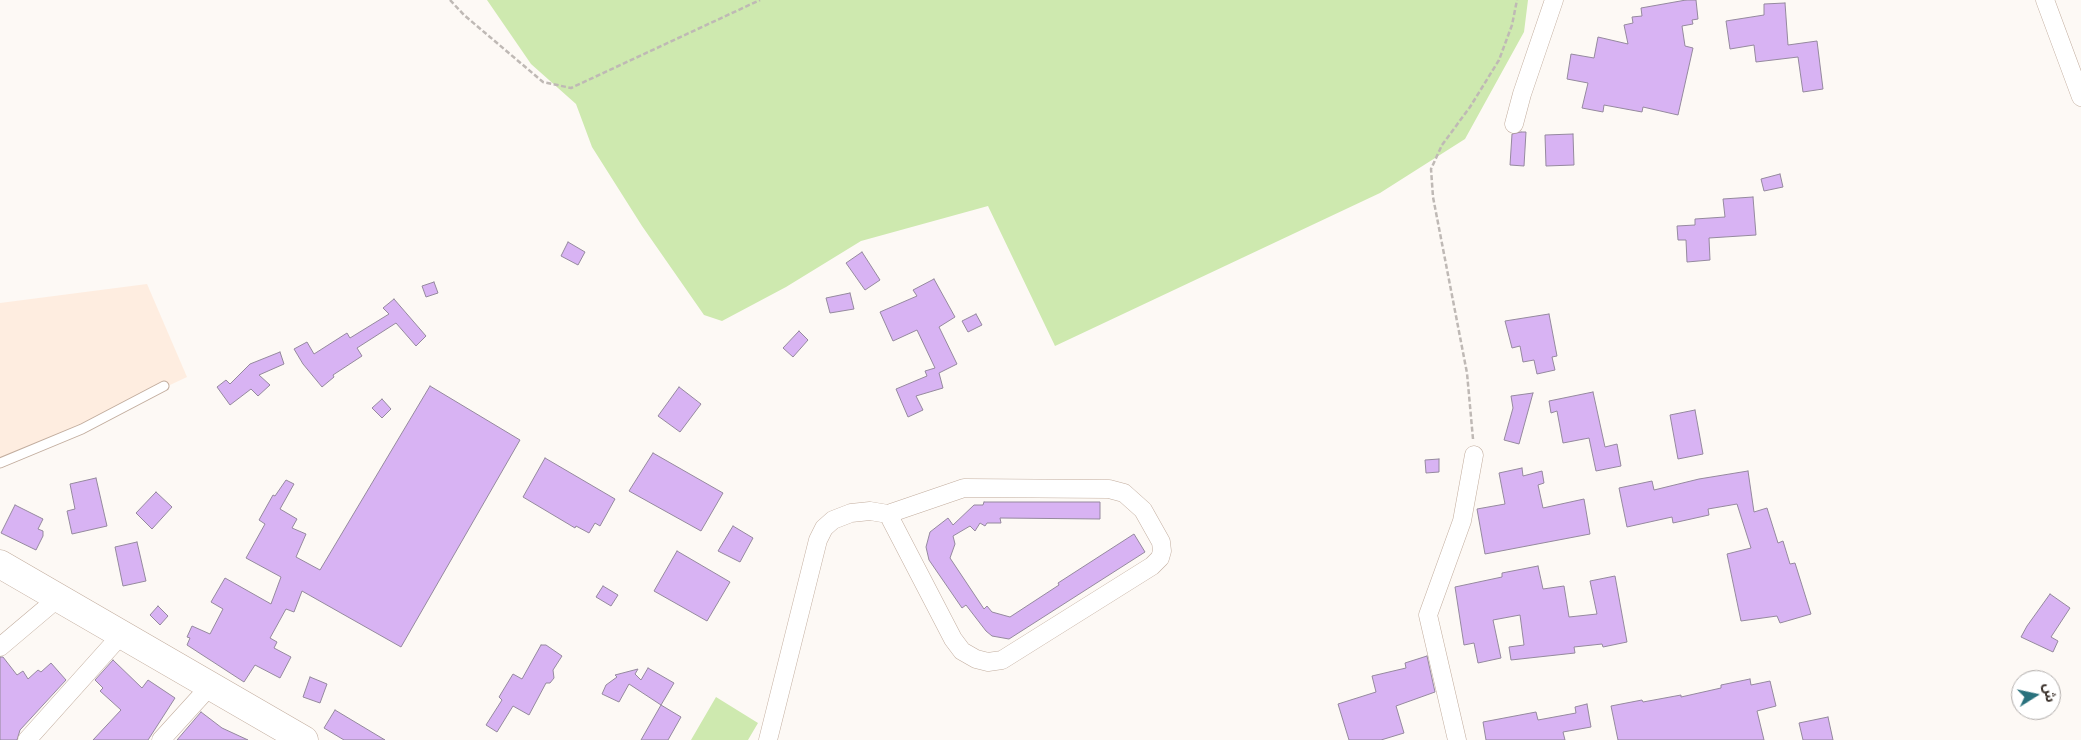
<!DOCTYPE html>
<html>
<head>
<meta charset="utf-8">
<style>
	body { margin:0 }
	#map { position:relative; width:2081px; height:740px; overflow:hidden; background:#fdf9f5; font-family:Lato,"Noto Sans Arabic",sans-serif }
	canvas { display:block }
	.north { position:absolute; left:2011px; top:670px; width:50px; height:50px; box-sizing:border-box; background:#fff; border:1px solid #b1adab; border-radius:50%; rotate:80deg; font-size:14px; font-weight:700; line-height:20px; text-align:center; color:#3c332d }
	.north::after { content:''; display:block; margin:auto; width:18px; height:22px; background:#29717d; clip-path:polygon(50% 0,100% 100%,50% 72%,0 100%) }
</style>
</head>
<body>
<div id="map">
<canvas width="2081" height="740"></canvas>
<div class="north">ش</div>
</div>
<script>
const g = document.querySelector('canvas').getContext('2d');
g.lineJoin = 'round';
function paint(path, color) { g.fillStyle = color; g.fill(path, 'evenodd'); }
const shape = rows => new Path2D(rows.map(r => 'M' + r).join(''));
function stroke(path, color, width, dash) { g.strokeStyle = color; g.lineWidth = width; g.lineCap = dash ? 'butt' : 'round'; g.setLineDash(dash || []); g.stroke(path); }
paint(shape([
	[147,284,187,377,0,465,0,303]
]), '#feede0');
paint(shape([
	[487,0,1528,0,1524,32,1465,139,1380,193,1055,346,988,206,861,241,786,287,722,321,704,315,642,226,592,147,576,104,531,64],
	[716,697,758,723,748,740,691,740]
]), '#cee9af');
const building = shape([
	[1686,0,1696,0,1698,19,1692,20,1693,24,1682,26,1685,46,1693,48,1678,115,1643,107,1642,112,1604,105,1603,112,1582,108,1588,83,1567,79,1571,54,1594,58,1598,37,1628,44,1624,25,1633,23,1632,17,1642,16,1641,8,1686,0],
	[1785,3,1788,45,1817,41,1823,89,1803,92,1798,57,1756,62,1754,45,1730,49,1726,21,1764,15,1764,4,1785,3],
	[1521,132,1526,132,1524,166,1510,165,1512,134,1521,132],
	[1573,134,1574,165,1546,166,1545,135,1573,134],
	[1780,174,1783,187,1764,191,1761,179,1780,174],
	[1753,197,1756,235,1709,238,1710,260,1687,262,1686,240,1678,240,1677,226,1695,225,1695,219,1725,217,1723,199,1753,197],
	[568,242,585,252,578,265,561,256,568,242],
	[862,252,880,280,865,290,846,263,862,252],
	[934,279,955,317,939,327,957,364,939,373,943,388,916,396,923,410,908,417,896,389,927,376,925,371,935,368,917,330,893,341,880,312,917,296,913,290,934,279],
	[434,282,438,293,426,297,422,286,434,282],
	[850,293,854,309,830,313,826,298,850,293],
	[394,299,426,336,416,346,396,323,357,348,362,356,333,375,334,377,322,387,303,364,294,349,307,342,314,354,347,333,350,338,389,314,383,308,394,299],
	[976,314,982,325,968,332,962,321,976,314],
	[1549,314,1557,356,1552,357,1555,370,1537,374,1534,360,1523,362,1520,346,1512,348,1505,321,1549,314],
	[799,331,808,340,793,357,783,348,799,331],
	[280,352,284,364,259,375,270,385,258,396,251,389,230,405,217,387,226,380,230,384,250,364,280,352],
	[430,386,520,440,401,647,302,591,294,612,286,609,270,638,277,642,274,648,291,657,280,678,255,665,244,682,187,645,190,638,187,637,192,626,210,634,223,609,211,602,225,578,271,604,281,577,246,558,265,524,259,520,273,495,275,496,286,480,294,484,280,509,297,519,292,528,306,534,296,557,320,570,430,386],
	[679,387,701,404,680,432,658,416,679,387],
	[1593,392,1605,447,1617,444,1621,466,1596,471,1589,438,1563,443,1557,411,1551,413,1549,401,1593,392],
	[1533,393,1519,444,1504,440,1513,408,1511,396,1533,393],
	[382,399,391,409,382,418,372,408,382,399],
	[1695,410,1703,454,1678,459,1670,415,1695,410],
	[653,453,723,493,701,531,629,491,653,453],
	[545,458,615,499,600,526,595,523,589,533,576,526,575,528,523,497,545,458],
	[1439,459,1439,472,1426,473,1425,460,1439,459],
	[1522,468,1523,476,1542,471,1544,483,1538,485,1543,508,1584,499,1590,534,1485,554,1477,509,1505,504,1499,473,1522,468],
	[1748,471,1754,512,1767,508,1778,543,1783,541,1790,564,1795,563,1811,614,1780,623,1777,616,1741,621,1727,554,1751,548,1737,504,1708,509,1709,515,1673,523,1672,517,1627,527,1619,488,1652,481,1654,490,1699,479,1748,471],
	[96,478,107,526,72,534,67,511,75,509,70,484,96,478],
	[156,492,172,507,152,529,136,513,156,492],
	[984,502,1100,502,1100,519,1000,518,1001,523,987,523,985,526,980,523,975,531,970,526,953,536,955,544,950,558,984,609,987,606,992,612,1010,617,1059,585,1058,583,1134,534,1145,552,1009,639,992,636,986,631,966,605,962,608,929,560,926,547,930,532,948,518,953,525,974,505,983,505,984,502],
	[15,505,43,519,38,529,43,531,43,536,36,550,1,533,15,505],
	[733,526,753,538,740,562,718,551,733,526],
	[137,542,146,581,123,586,115,547,137,542],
	[677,551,730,582,707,621,654,591,677,551],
	[1538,566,1543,589,1564,586,1569,617,1597,614,1590,581,1615,576,1627,642,1603,647,1602,644,1574,647,1575,653,1511,660,1509,647,1524,645,1520,615,1493,620,1501,658,1478,663,1474,643,1464,645,1455,587,1502,577,1502,573,1538,566],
	[603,586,618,595,611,606,596,597,603,586],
	[2050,594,2070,608,2051,637,2058,641,2053,652,2021,637,2027,626,2050,594],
	[158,606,168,616,160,625,150,615,158,606],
	[541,645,546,645,562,656,553,670,554,678,550,683,546,683,529,715,513,706,497,732,486,725,502,700,499,697,513,674,522,679,541,645],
	[1427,656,1435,692,1396,706,1404,733,1381,740,1349,740,1338,704,1376,692,1372,676,1406,668,1405,663,1427,656],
	[0,657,3,657,17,675,23,671,28,679,38,670,41,672,51,663,66,680,20,730,17,740,0,740,0,657],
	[113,660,142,688,148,680,175,698,148,740,93,740,121,710,100,691,103,688,95,680,113,660],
	[648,668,674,683,661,705,629,684,619,702,602,694,606,685,617,677,615,675,638,669,635,674,641,680,648,668],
	[310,677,327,684,320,703,303,697,310,677],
	[1750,679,1751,685,1770,681,1776,706,1757,711,1764,740,1618,740,1611,706,1642,700,1643,702,1681,695,1681,697,1721,688,1721,685,1750,679],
	[1587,704,1591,727,1563,732,1565,740,1486,740,1483,722,1536,712,1538,720,1576,713,1575,707,1587,704],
	[661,705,681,717,668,740,641,740,661,705],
	[335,710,385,740,344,740,324,728,335,710],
	[201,712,222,728,248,740,177,740,201,712],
	[1828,717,1833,740,1803,740,1799,723,1828,717]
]);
paint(building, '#d8b3f3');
stroke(building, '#95899e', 1);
const lane = shape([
	[0,463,82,429,164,386]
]);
const street = shape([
	[2045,0,2081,97],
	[1514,124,1522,94,1554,0],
	[0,647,58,598],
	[27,740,122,634],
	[161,740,211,685],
	[768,740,818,540,824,528,833,520,851,513,870,511,888,514,964,488,1109,489,1124,493,1143,510,1161,542,1162,551,1160,558,1152,566,1002,660,988,662,976,659,962,651,953,639,888,514],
	[1457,740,1428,615,1462,521,1474,455]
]);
const primary = shape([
	[0,564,304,740]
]);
stroke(lane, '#c2ad9e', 11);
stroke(street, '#c2ad9e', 19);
stroke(primary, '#c2ad9e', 29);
stroke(shape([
	[450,0,464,15,543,82,571,88,760,0],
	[1473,439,1467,373,1433,197,1431,169,1442,145,1470,107,1499,60,1512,25,1517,0]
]), '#bfb9b5', 2.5, [5, 2.5]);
stroke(lane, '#fff', 9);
stroke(street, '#fff', 18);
stroke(primary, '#fff', 28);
</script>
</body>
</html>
